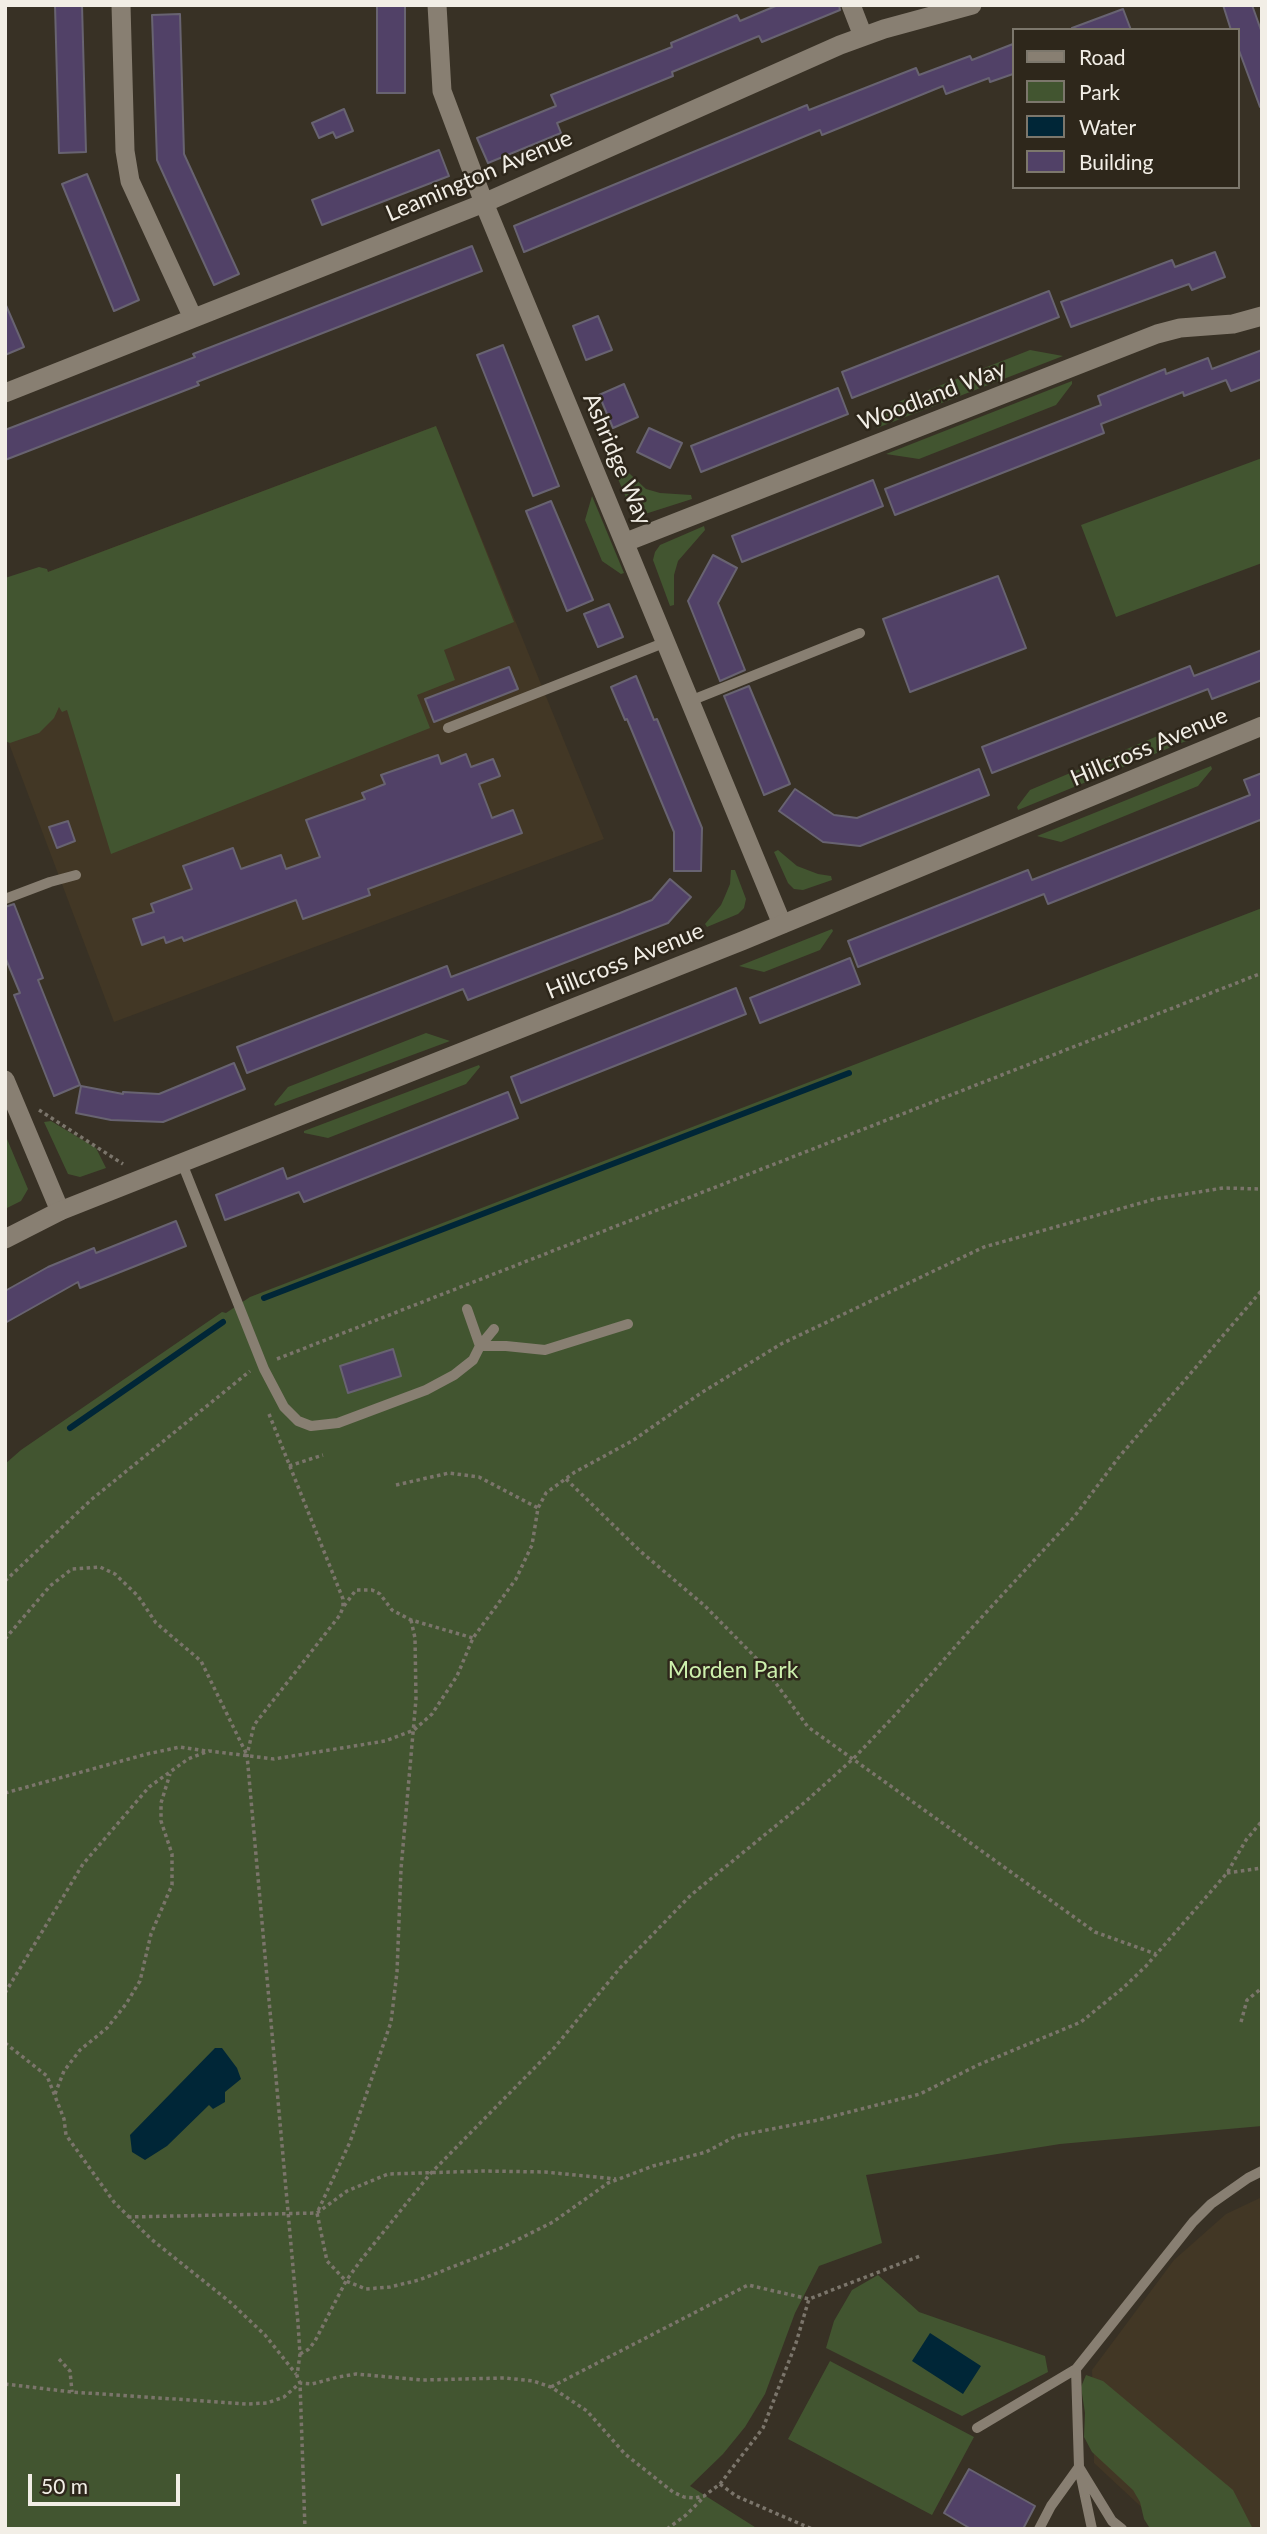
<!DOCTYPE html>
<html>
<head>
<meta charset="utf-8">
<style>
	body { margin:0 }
	#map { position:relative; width:1267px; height:2534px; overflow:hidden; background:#383125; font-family:Lato,sans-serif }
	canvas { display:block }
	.frame { position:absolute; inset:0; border:7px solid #f2eee6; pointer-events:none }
	.legend { position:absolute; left:1012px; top:28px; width:228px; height:161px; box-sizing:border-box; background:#2e271b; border:2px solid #7c776c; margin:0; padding:9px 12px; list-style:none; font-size:21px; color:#f2eee6 }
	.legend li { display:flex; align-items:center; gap:14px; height:35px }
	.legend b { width:35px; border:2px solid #7c776c }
	.scale { position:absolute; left:28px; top:2474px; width:152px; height:32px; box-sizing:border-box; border:4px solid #f2eee6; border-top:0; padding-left:9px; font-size:21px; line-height:24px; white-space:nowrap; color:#f2eee6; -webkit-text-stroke:5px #2e271b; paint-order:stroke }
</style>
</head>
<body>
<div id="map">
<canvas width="1267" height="2534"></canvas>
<div class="frame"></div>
<ul class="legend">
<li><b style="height:9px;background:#887f72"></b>Road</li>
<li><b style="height:19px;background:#425530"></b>Park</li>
<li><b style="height:19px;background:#002637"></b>Water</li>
<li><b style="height:19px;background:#514167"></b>Building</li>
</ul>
<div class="scale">50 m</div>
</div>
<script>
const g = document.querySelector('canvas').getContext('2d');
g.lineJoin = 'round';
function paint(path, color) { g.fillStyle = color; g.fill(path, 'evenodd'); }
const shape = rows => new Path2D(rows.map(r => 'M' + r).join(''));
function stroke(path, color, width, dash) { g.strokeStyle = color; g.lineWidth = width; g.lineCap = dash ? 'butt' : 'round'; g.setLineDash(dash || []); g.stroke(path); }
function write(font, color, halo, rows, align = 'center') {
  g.font = font + ' Lato,sans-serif'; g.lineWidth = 5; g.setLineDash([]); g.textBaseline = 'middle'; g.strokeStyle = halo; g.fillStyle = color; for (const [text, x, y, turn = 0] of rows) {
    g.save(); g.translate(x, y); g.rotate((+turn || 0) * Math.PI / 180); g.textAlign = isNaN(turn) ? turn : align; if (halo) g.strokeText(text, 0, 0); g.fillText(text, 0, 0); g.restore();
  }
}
paint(shape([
	[436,426,604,839,114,1022,5,733,5,588],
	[1262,2197,1262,2529,1165,2529,1094,2463,1092,2370,1174,2260,1226,2214]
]), '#423725');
paint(shape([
	[1030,350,1063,356,877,428,876,425,893,404],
	[1072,381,1072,384,1056,405,919,459,886,454],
	[436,426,514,622,444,650,455,680,417,695,430,728,111,854,67,710,62,712,59,707,54,718,39,733,10,743,5,741,5,578,39,567,47,569,48,572],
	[1262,458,1262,563,1116,617,1081,525],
	[614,459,646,489,660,493,691,495,692,499,645,514,636,513,630,507,610,460],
	[592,496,624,573,621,574,602,561,585,520],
	[704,526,705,530,678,561,674,575,674,605,670,606,653,560,655,552,660,545],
	[1167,732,1191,739,1018,810,1017,807,1030,790],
	[1211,766,1212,769,1198,786,1061,842,1037,836],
	[778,850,797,866,818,874,831,876,832,880,803,890,794,889,788,883,774,852],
	[731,870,735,870,746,899,744,908,738,914,707,927,705,924,721,905,725,896,730,884],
	[1262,908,1262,2126,1060,2144,866,2175,882,2243,819,2266,795,2313,765,2394,745,2427,723,2454,690,2486,758,2529,5,2529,5,1464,21,1450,222,1312,226,1313,250,1297],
	[832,929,833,931,820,950,764,972,739,966],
	[426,1033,450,1041,275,1106,274,1104,288,1087],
	[479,1065,480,1067,466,1084,328,1138,304,1133,304,1131],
	[51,1121,96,1148,106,1168,80,1177,68,1174,44,1122],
	[7,1139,28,1189,21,1201,5,1209,5,1148],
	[878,2275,919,2312,1045,2356,1048,2372,962,2416,826,2348,834,2321,852,2290],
	[830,2361,974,2437,932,2515,788,2439],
	[1086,2375,1103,2381,1233,2490,1253,2529,1149,2527,1144,2519,1140,2502,1133,2490,1092,2452,1084,2437,1085,2413,1081,2387]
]), '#425530');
paint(shape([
	[215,2048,222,2048,237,2068,241,2079,225,2092,225,2102,213,2109,209,2105,167,2146,145,2160,132,2152,130,2135],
	[930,2333,981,2366,963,2394,912,2361]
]), '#002637');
stroke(shape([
	[264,1298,849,1073],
	[70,1428,223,1322]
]), '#002637', 6);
const building = shape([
	[55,5,82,5,86,152,59,153,55,5],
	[377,5,405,5,405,93,377,93,377,5],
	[778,5,839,5,840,10,762,42,759,36,672,72,673,76,557,123,561,133,488,163,477,138,556,106,551,95,672,47,671,43,737,15,740,21,778,5],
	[1223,5,1252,5,1262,33,1262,107,1260,107,1237,45,1237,30,1231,30,1223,5],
	[1123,9,1131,30,1073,30,1072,28,1123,9],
	[180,14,184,154,239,274,214,285,157,160,152,15,180,14],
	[1013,44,1013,74,990,82,989,78,946,94,943,86,822,135,820,130,524,252,514,226,807,105,809,110,916,68,919,75,970,56,972,60,1013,44],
	[344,109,353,131,336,138,333,132,319,138,312,123,344,109],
	[439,150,449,176,322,225,312,200,439,150],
	[87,174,139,300,114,311,62,184,87,174],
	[472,246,482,271,220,373,197,382,199,385,5,460,5,430,195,357,193,354,472,246],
	[1215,252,1225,277,1192,290,1189,284,1071,327,1061,302,1172,260,1175,267,1215,252],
	[1049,291,1059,317,852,398,842,372,1049,291],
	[5,303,24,347,5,355,5,303],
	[598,316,612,350,586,360,573,326,598,316],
	[503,345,559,486,533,496,477,355,503,345],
	[1262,350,1262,379,1231,391,1226,380,1184,396,1183,392,1101,424,1104,433,895,515,885,489,1101,405,1098,396,1165,369,1166,374,1208,358,1212,369,1262,350],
	[624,384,638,417,613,428,599,395,624,384],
	[838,388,848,414,701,472,691,446,838,388],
	[649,428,682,443,670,468,637,452,649,428],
	[873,480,883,506,742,562,732,536,873,480],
	[551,501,593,600,567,611,526,511,551,501],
	[713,555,737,568,718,603,745,670,720,681,688,601,713,555],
	[998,576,1026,648,910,692,883,619,998,576],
	[609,604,623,637,598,647,584,614,609,604],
	[1262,650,1262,680,1212,699,1208,689,992,773,982,747,1190,666,1194,676,1262,650],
	[509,667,518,689,434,722,425,699,509,667],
	[636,676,654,720,657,719,702,828,701,871,674,871,674,832,627,719,625,720,611,687,636,676],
	[749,686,790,784,764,795,724,696,749,686],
	[466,754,471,767,493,759,500,776,479,784,492,818,513,810,522,833,368,889,370,895,303,919,296,900,184,941,182,937,166,943,164,937,142,945,133,919,154,912,151,904,192,889,183,866,233,848,241,869,281,855,286,869,320,857,306,820,365,799,362,793,385,784,381,775,438,755,441,764,466,754],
	[979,769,989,795,860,846,823,842,779,811,795,789,834,815,857,818,979,769],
	[1262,773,1262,823,1260,820,1048,904,1044,894,858,967,848,941,1028,870,1032,880,1250,795,1244,780,1262,773],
	[68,821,75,841,57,848,49,827,68,821],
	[670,879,691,897,668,923,468,1000,463,989,247,1073,237,1047,447,966,451,977,620,913,652,900,670,879],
	[14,904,43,978,38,980,80,1085,54,1096,14,995,20,993,5,957,5,907,14,904],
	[850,958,860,984,760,1023,750,998,850,958],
	[736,988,746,1014,521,1103,511,1077,736,988],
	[234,1063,245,1089,163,1122,111,1120,76,1113,81,1086,123,1094,123,1092,159,1094,234,1063],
	[508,1092,518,1118,304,1202,299,1192,225,1220,216,1195,283,1168,287,1179,508,1092],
	[176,1221,186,1246,80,1288,78,1282,5,1323,5,1291,48,1267,94,1248,96,1253,176,1221],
	[393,1349,401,1376,348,1393,340,1366,393,1349],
	[969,2469,1035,2506,1023,2529,971,2529,944,2513,969,2469]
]);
paint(building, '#514167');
stroke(building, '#686371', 2);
stroke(shape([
	[39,1110,123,1164],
	[277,1359,1262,973],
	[269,1414,343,1599,343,1607,340,1615,254,1725,247,1755,298,2323,300,2354,297,2376,300,2383,305,2529],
	[289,1466,323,1455],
	[566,1479,640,1551,705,1606,761,1663,808,1727,1095,1932,1156,1954],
	[396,1485,449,1473,479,1477,538,1508],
	[5,1581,92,1499,250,1371],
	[344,1606,356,1590,372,1590,380,1594,392,1610,411,1620,473,1638],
	[411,1620,415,1638,416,1699,401,1869,397,1972,391,2022,350,2142,317,2213,327,2261,346,2281,366,2289,390,2287,419,2280,501,2248,553,2222,608,2183,653,2166,706,2152,736,2136,818,2120,920,2094,978,2065,1081,2022,1123,1988,1146,1966,1227,1873,1246,1840,1262,1821],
	[5,1639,50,1586,72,1569,100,1567,115,1574,138,1596,156,1623,201,1661,246,1753],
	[5,1793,147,1754,180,1747,206,1751],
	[1227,1873,1262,1868],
	[5,1993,83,1864,149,1787,188,1759,209,1751,274,1759,385,1741,414,1730,432,1714,457,1676,473,1638,516,1579,532,1545,538,1508,546,1493,575,1472,632,1441,701,1393,781,1344,984,1247,1155,1199,1223,1188,1262,1189],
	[1241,2022,1247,2000,1262,1988],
	[5,2043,47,2076,64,2119,66,2135,114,2202,151,2239,230,2302,265,2335,296,2374],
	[55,2094,64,2071,80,2050,107,2028,126,2004,140,1981,151,1934,172,1885,172,1854,161,1821,161,1803,170,1774],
	[128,2217,317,2213,347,2191,388,2174,484,2171,545,2172,616,2179],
	[300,2354,309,2349,315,2341,346,2281,361,2260,430,2174,555,2047,620,1968,691,1895,805,1802,854,1758,896,1714,969,1631,1074,1517,1119,1457,1262,1290],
	[59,2359,70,2371,72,2392],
	[5,2384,72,2392,247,2404,267,2403,284,2397,300,2383,312,2384,338,2377,356,2374,422,2380,505,2378,533,2381,551,2387,587,2411,625,2454,673,2492,684,2497,695,2498,704,2496,720,2484,763,2428,796,2343,809,2299],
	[551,2387,748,2285,809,2299,920,2256],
	[720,2484,736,2496,812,2529],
	[667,2529,686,2515,703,2498]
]), '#7b756b', 3.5, [3.5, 3.5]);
stroke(shape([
	[690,701,860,633],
	[448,728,666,642],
	[5,899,50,882,76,875],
	[182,1163,264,1369,284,1407,298,1421,311,1426,338,1423,426,1390,454,1375,473,1360,480,1346,506,1346,545,1350,628,1324],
	[467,1309,480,1346,494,1329],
	[1076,2369,1079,2467,1112,2521,1122,2529],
	[977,2428,1076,2369,1193,2222,1211,2204,1248,2178,1262,2171],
	[1081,2477,1092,2529],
	[1039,2529,1051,2506,1079,2467]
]), '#887f72', 10);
stroke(shape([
	[121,5,125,151,130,181,193,318],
	[437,5,442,91,484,203,782,924],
	[851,5,863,36],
	[5,393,484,203,840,45,884,29,972,5],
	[626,542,1157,334,1180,328,1233,324,1262,316],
	[5,1080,60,1211]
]), '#887f72', 19);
stroke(shape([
	[5,1239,60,1211,742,941,1262,726]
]), '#887f72', 19);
write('23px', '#f2eee6', '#2e271b', [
	["Leamington Avenue",479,176,-23],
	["Woodland Way",932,396,-21],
	["Ashridge Way",617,459,67],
	["Hillcross Avenue",1149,747,-23],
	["Hillcross Avenue",625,961,-22]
]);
write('23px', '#cdf0ad', '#2e271b', [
	["Morden Park",733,1671]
]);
</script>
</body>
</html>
